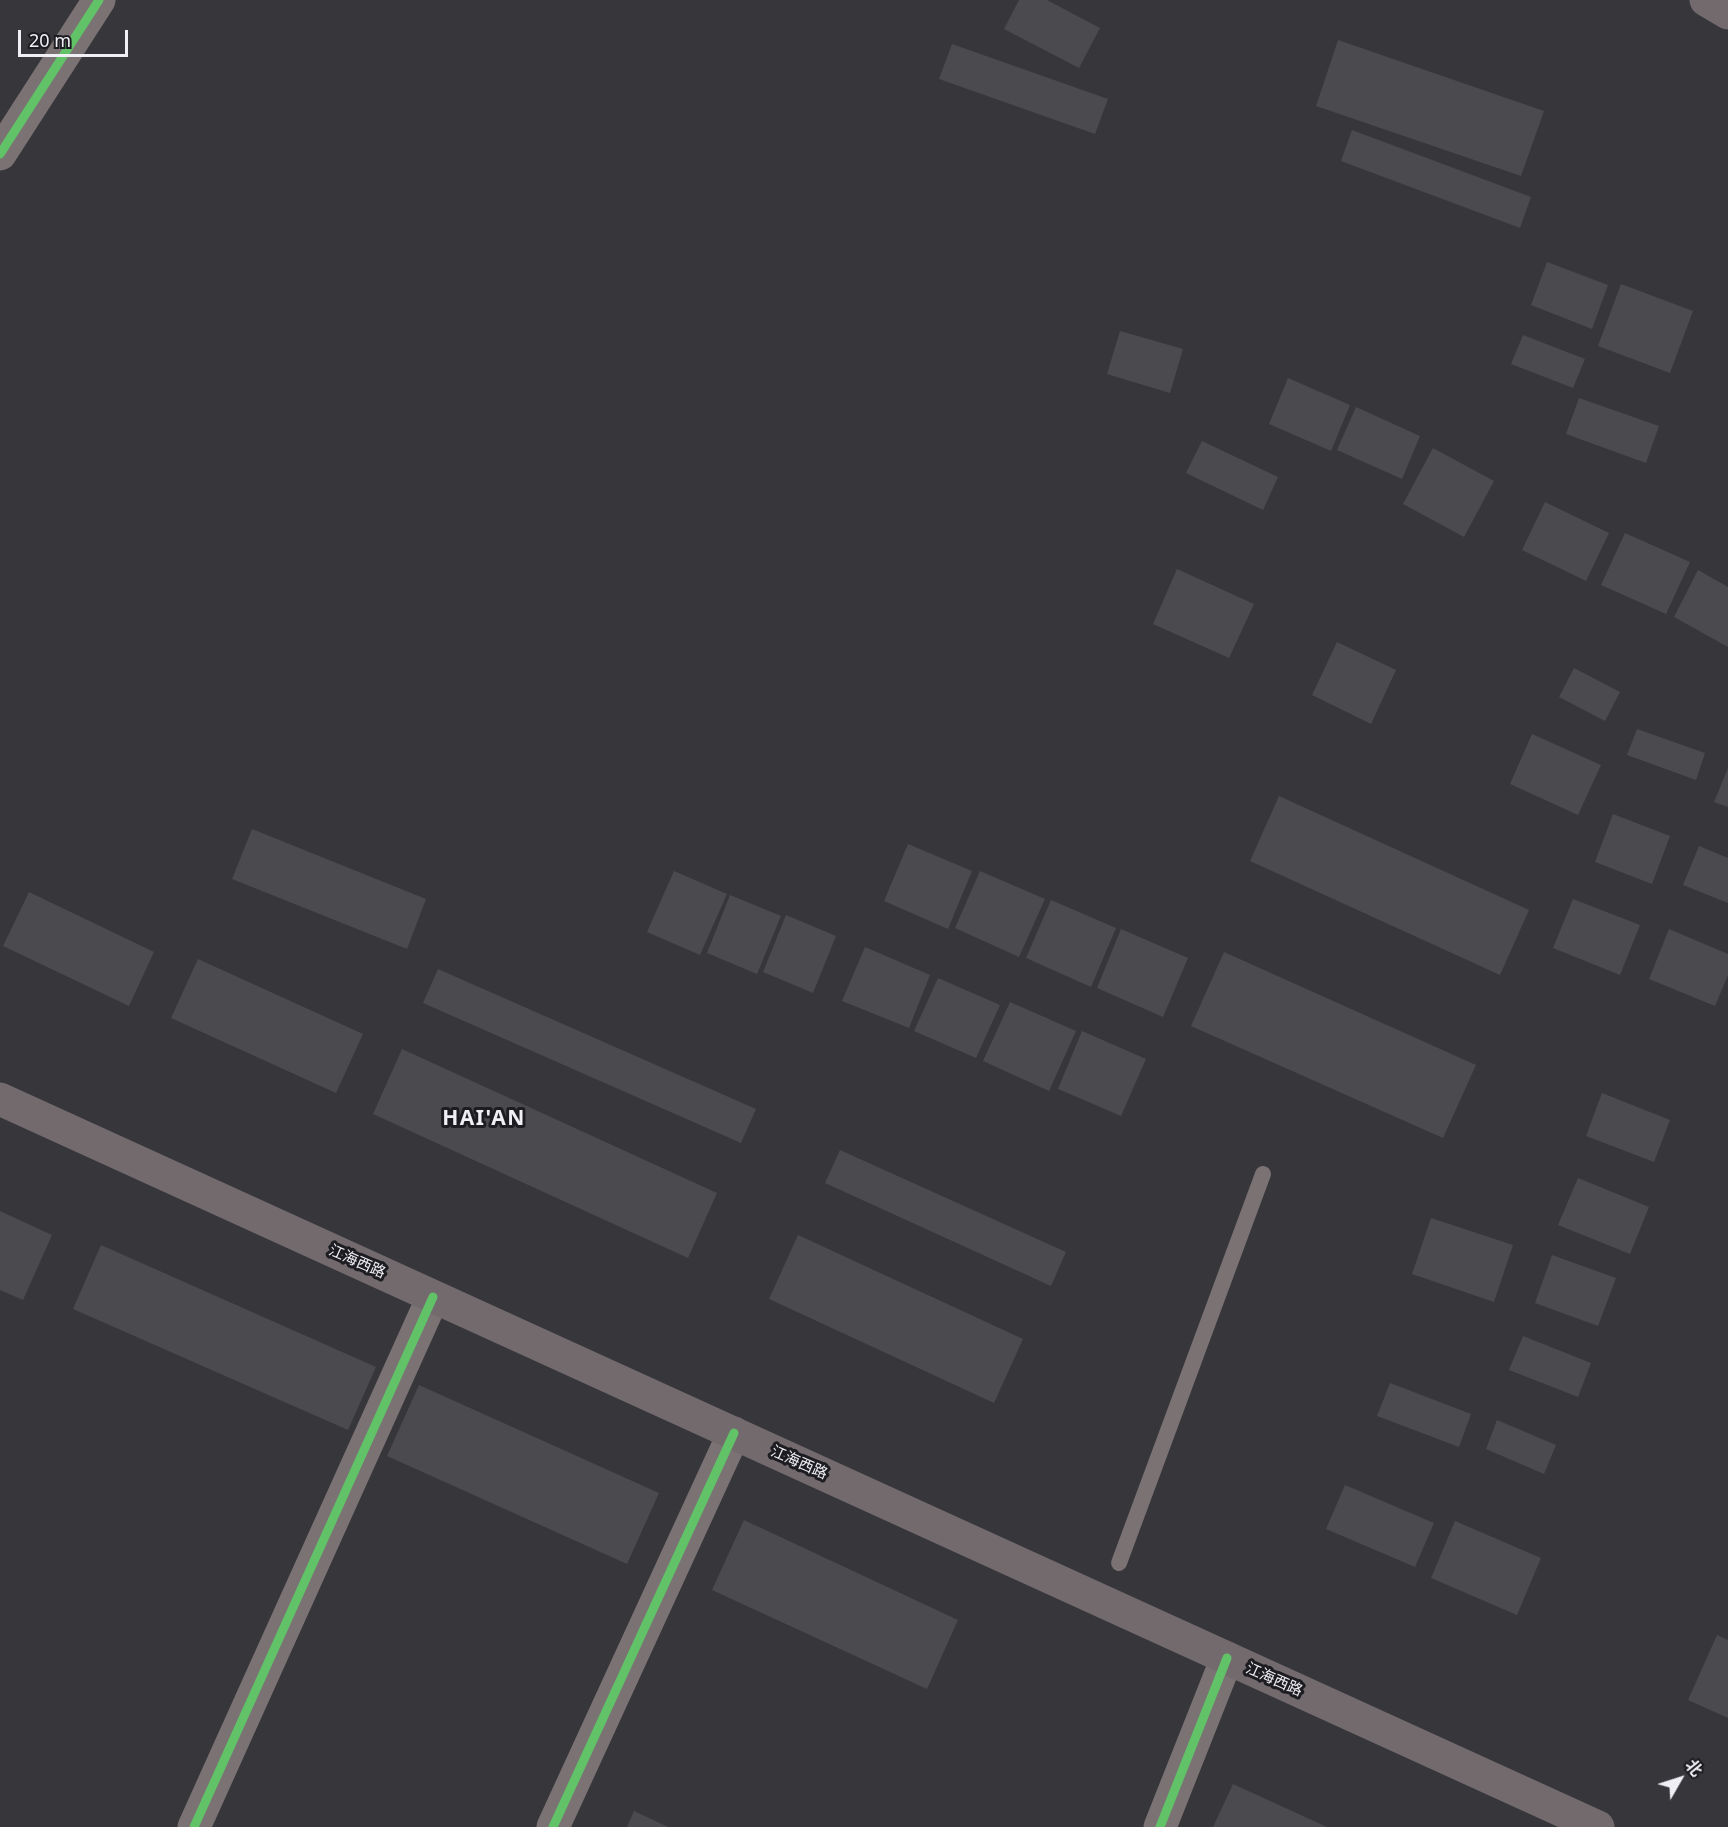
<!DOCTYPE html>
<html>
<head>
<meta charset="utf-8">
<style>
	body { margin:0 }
	#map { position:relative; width:1728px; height:1827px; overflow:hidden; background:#36363b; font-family:"Noto Sans","Noto Sans SC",sans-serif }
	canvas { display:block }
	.north { position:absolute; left:1650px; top:1749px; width:60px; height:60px; -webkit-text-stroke:4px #1d1d21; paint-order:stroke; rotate:51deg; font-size:16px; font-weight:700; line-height:24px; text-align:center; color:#f0eff5 }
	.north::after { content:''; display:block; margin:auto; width:21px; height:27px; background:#f0eff5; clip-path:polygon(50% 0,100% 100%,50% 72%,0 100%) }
	.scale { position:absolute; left:18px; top:30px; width:110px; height:27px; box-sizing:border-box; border:3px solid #f0eff5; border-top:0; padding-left:8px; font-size:18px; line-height:21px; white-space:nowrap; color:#f0eff5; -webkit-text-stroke:4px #1d1d21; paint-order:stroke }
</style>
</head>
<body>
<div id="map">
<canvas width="1728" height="1827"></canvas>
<div class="north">北</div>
<div class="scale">20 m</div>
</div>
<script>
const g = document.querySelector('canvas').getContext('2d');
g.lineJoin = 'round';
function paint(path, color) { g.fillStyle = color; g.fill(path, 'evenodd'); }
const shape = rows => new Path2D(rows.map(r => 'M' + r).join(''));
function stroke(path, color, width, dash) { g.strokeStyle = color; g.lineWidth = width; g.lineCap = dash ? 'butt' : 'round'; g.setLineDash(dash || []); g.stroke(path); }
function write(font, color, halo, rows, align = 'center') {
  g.font = font + ' "Noto Sans","Noto Sans SC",sans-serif'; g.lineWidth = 6; g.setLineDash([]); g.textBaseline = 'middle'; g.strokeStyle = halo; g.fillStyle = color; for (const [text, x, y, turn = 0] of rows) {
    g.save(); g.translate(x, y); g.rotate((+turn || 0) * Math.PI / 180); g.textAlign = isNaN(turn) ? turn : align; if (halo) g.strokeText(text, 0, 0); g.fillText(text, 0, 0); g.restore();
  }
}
paint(shape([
	[1019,0,1047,0,1100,28,1079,68,1004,29],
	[1338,40,1544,111,1521,176,1316,106],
	[952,44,1108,99,1095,134,939,79],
	[1352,130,1531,197,1520,228,1341,161],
	[1547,262,1608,285,1592,329,1531,305],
	[1621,284,1693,311,1670,373,1598,346],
	[1120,331,1183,349,1170,393,1107,374],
	[1523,335,1585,359,1573,388,1511,364],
	[1288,378,1350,405,1331,451,1269,424],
	[1579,398,1659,426,1646,463,1566,434],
	[1356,407,1420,436,1402,479,1337,450],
	[1202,441,1278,477,1263,510,1186,473],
	[1433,448,1494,481,1464,537,1403,504],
	[1545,502,1609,533,1586,581,1522,550],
	[1625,533,1690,562,1666,614,1601,585],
	[1177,569,1254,604,1229,658,1153,624],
	[1698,570,1728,587,1728,647,1674,617],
	[1337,642,1396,670,1371,724,1312,695],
	[1574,668,1620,692,1605,721,1559,697],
	[1637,729,1705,753,1696,780,1627,755],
	[1532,734,1601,765,1578,815,1510,784],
	[1728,768,1728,807,1714,802],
	[1279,796,1529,910,1500,975,1250,861],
	[1613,814,1670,836,1652,884,1595,862],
	[252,829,426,899,407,949,232,879],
	[908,844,972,871,948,929,884,901],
	[1699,846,1728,858,1728,903,1683,885],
	[674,871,727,894,700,955,647,932],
	[980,871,1045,899,1019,957,955,928],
	[29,892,154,952,129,1006,3,946],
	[730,895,781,916,757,974,707,953],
	[1573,899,1640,925,1620,975,1553,948],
	[1051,900,1116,928,1091,987,1026,958],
	[786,915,836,936,813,993,763,972],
	[1121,929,1188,958,1163,1017,1097,988],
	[1669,929,1728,954,1728,975,1715,1006,1649,979],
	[865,947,930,975,909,1028,842,1001],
	[1224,952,1476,1065,1443,1138,1191,1026],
	[198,959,363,1034,336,1093,171,1018],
	[438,969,756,1109,741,1143,423,1003],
	[938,978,1000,1005,976,1058,914,1031],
	[1010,1002,1076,1031,1049,1091,983,1061],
	[1082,1031,1146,1059,1121,1116,1058,1089],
	[402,1049,717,1193,688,1258,373,1114],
	[1602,1093,1670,1120,1654,1162,1586,1136],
	[840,1150,1066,1252,1051,1286,825,1183],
	[1578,1178,1649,1207,1630,1254,1558,1225],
	[0,1211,52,1235,23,1300,0,1290],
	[1431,1218,1513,1245,1494,1302,1412,1274],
	[798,1235,1023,1339,994,1403,769,1299],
	[101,1245,376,1367,348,1430,73,1309],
	[1552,1255,1616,1278,1598,1326,1535,1303],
	[1523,1336,1591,1363,1578,1397,1509,1370],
	[1390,1383,1471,1414,1459,1447,1377,1416],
	[419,1385,659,1493,627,1564,387,1456],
	[1497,1420,1556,1445,1544,1474,1486,1449],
	[1345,1485,1434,1523,1415,1567,1326,1529],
	[744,1520,958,1620,927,1689,712,1590],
	[1455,1521,1541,1558,1517,1615,1431,1578],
	[1717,1635,1728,1640,1728,1718,1688,1700],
	[1233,1784,1327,1827,1213,1827],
	[634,1811,668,1827,627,1827]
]), '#4b4b4f');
stroke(shape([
	[1119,1563,1263,1174]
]), '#7a7273', 16);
stroke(shape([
	[0,154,99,0],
	[194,1827,433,1297],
	[553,1827,734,1433],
	[1160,1827,1227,1658]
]), '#7a7273', 33);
stroke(shape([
	[1706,0,1728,13],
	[0,1099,1598,1827]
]), '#726a6d', 33);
stroke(shape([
	[0,154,99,0],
	[194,1827,433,1297],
	[553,1827,734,1433],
	[1160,1827,1227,1658]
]), '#61c268', 9);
write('15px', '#f0eff5', '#1d1d21', [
	["江海西路",357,1262,24],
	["江海西路",799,1463,24],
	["江海西路",1274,1680,24]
]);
g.letterSpacing = '1.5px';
write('bold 21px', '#f0eff5', '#1d1d21', [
	["HAI'AN",484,1119]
]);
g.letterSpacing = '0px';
</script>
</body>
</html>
